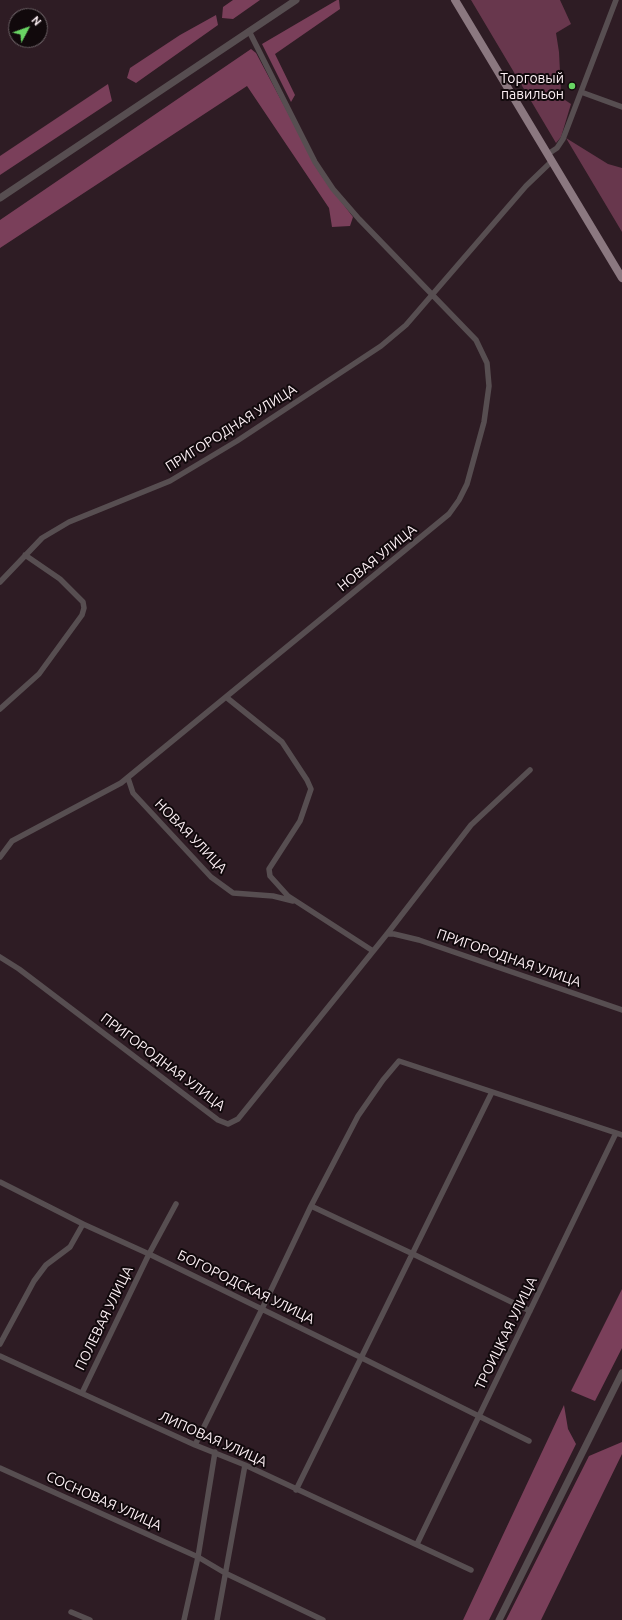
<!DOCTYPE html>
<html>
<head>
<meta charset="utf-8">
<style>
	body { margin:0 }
	#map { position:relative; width:622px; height:1620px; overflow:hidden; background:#2e1c24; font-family:Ubuntu,sans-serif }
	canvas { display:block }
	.north { position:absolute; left:8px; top:8px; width:40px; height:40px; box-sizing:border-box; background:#11090c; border:1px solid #6f6569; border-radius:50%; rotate:49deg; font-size:11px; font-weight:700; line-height:16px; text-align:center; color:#fdf0f5 }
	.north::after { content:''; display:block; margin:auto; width:14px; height:18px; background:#69d464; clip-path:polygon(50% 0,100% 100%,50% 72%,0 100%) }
</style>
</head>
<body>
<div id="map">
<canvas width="622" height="1620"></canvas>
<div class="north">N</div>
</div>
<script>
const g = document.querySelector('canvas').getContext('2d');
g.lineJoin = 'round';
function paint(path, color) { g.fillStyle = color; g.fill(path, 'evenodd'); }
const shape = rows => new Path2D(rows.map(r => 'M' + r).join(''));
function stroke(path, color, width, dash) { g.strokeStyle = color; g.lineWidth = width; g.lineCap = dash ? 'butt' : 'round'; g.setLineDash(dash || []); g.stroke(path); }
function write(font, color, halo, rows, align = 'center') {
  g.font = font + ' Ubuntu,sans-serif'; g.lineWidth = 4; g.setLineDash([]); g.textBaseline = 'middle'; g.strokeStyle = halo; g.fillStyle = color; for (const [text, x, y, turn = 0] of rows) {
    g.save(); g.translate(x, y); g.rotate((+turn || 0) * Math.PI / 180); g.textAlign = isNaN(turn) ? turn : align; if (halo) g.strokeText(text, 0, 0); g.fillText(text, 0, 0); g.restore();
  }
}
paint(shape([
	[471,0,560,0,571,24,556,33,559,52,561,92,565,100,571,104,561,137,556,143],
	[566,138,608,164,622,168,622,232]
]), '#68374d');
paint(shape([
	[233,0,260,0,233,19,222,18,223,7],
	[337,0,339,0,340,9,275,54,295,95,291,102,262,44],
	[216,15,218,25,136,83,127,78,130,68,180,35],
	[251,49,256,53,321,175,353,217,350,226,332,227,329,208,247,86,0,248,0,220],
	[108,84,112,101,0,175,0,156],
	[622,1289,622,1348,595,1401,571,1391],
	[564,1405,568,1429,576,1444,489,1620,463,1620],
	[622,1442,622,1454,541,1620,506,1620,589,1456]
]), '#7a3f5a');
stroke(shape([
	[581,92,622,107],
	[548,154,557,148,563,139,616,0],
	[0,582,42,538,69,522,170,481,237,441,381,346,406,325,526,186,552,161],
	[226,697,282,742,307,780,311,789,300,821,269,869,270,876,288,896,373,951],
	[0,709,39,674,82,615,84,608,83,602,60,579,25,555],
	[128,778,133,793,211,877,233,893,273,896,293,901],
	[0,857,12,841,121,783,449,514,459,500,467,484,484,422,489,386,487,363,476,340,359,219,333,189,315,162,249,31],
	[387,934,394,934,419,940,622,1010],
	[0,957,19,969,218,1120,228,1124,238,1119,387,934,471,825,530,770],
	[0,1182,83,1224,149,1254,360,1357,529,1441],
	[311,1206,413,1254,530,1311],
	[0,1344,34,1281,46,1265,70,1247,83,1224],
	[0,1356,195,1445,245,1465,471,1570],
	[82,1393,149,1254,176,1204],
	[195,1445,262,1309,311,1206,358,1116,383,1080,399,1061,622,1135],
	[0,1468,198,1557,215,1452],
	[296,1490,492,1092],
	[417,1544,616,1133],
	[71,1612,90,1620],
	[184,1620,198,1557,225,1573,323,1620],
	[217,1620,245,1465]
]), '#574e51', 5.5);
stroke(shape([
	[0,198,296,0],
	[499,1620,622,1373]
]), '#574e51', 7);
stroke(shape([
	[455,0,622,278]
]), '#8b7880', 8);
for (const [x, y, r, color] of [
	[572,86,4,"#69d464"]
]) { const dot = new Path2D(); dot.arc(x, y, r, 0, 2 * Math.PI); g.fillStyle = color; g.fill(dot); stroke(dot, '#11090c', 1.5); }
write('14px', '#fdf0f5', '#11090c', [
	["Торговый",564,78],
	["павильон",564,94]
], 'right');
write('14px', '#fdf0f5', '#11090c', [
	["ПРИГОРОДНАЯ УЛИЦА",231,428,-32],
	["НОВАЯ УЛИЦА",377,558,-39],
	["НОВАЯ УЛИЦА",191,836,46],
	["ПРИГОРОДНАЯ УЛИЦА",509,958,19],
	["ПРИГОРОДНАЯ УЛИЦА",163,1062,37],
	["БОГОРОДСКАЯ УЛИЦА",246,1287,26],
	["ПОЛЕВАЯ УЛИЦА",104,1318,-64],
	["ТРОИЦКАЯ УЛИЦА",506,1333,-64],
	["ЛИПОВАЯ УЛИЦА",213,1439,24],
	["СОСНОВАЯ УЛИЦА",104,1501,24]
]);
</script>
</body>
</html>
